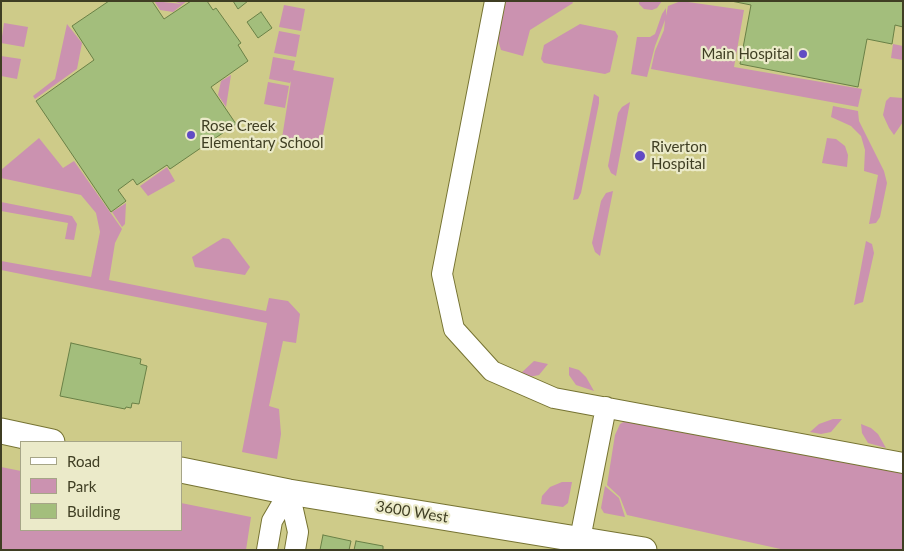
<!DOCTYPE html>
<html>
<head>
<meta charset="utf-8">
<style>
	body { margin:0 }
	#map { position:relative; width:904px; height:551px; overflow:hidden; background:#cecb89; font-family:Lato,sans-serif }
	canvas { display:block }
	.frame { position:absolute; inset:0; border:2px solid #3f3e23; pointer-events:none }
	.legend { position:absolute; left:20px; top:441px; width:162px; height:90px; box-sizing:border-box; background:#ebeac9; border:1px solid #a6a587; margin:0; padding:6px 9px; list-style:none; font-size:15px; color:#3f3e23 }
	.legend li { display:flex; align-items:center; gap:10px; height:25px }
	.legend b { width:25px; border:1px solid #a6a587 }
</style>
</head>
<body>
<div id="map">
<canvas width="904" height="551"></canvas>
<div class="frame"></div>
<ul class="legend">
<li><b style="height:6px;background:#fff"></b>Road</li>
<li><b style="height:14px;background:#cb92b0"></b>Park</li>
<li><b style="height:14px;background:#a3be7c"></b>Building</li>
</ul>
</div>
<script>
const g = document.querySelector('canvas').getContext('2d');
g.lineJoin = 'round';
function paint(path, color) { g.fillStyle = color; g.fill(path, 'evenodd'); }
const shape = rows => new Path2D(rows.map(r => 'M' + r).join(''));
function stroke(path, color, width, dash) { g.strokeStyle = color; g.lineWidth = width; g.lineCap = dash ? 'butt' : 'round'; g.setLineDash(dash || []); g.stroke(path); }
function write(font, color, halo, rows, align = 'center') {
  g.font = font + ' Lato,sans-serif'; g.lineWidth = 4.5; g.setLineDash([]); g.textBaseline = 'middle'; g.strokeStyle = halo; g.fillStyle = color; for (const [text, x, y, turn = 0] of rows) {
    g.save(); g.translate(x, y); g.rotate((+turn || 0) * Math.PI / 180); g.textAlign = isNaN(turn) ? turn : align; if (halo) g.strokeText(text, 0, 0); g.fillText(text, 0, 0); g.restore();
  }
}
paint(shape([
	[154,1,182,4,172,1,187,1,173,12,160,10],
	[506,1,572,1,573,3,530,30,523,56,501,50,498,40],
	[639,1,662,1,657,8,652,10,644,9,639,4],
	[681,1,744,10,734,67,862,89,858,107,651,69,655,51,664,30,665,20,655,46,647,77,631,74,637,37,650,37,655,34,662,14,666,8,666,16,668,6],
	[284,5,305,9,301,31,279,27],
	[4,23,28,27,24,47,1,43],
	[67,24,82,43,77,69,35,99,33,96,55,79],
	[580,24,615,31,618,36,610,72,605,74,544,63,541,59,544,45],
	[279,31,300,35,296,57,274,53],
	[893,44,903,46,903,60,891,58],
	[1,56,21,59,17,79,1,76],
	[273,57,295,61,293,70,334,78,321,145,282,138,291,81,290,83,269,79],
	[231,75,226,107,218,95,221,81],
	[268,82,289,86,285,108,264,104],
	[594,94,599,97,599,103,581,193,578,199,573,200],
	[890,97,903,98,903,122,894,135,889,128,883,115,886,101],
	[630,102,616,176,611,173,608,166,618,113,622,107],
	[833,106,858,111,859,121,884,171,887,183,880,217,876,223,869,224,878,175,864,171,865,150,861,136,851,126,831,117],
	[39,138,63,168,74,161,122,229,115,243,109,280,266,311,269,298,288,301,300,314,296,343,283,341,269,406,279,409,281,434,277,459,242,452,267,323,1,270,1,261,91,277,100,232,96,213,81,195,1,178,1,170],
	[827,138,836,139,845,146,848,155,847,167,822,163],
	[167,167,175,181,148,196,140,186],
	[613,191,600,256,595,252,592,243,601,201,606,193],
	[1,202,72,216,77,224,74,240,65,239,68,223,1,211],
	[126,203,125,224,122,227,112,212],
	[223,238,229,239,250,267,245,275,195,267,192,257],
	[866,241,872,244,874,253,863,302,854,305],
	[534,361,548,364,539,375,529,377,520,374],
	[569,367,579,370,586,377,594,391,576,385,569,375],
	[630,418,903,472,903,550,785,550,627,515,620,497,607,485,615,435,620,424],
	[833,419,842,419,831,432,821,434,810,432,819,424],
	[861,424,871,428,878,434,886,448,868,443,862,433],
	[1,467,21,471,21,530,181,530,181,503,251,517,246,550,1,550],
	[562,482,572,482,568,503,563,507,541,504,542,496,550,487],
	[605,486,619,498,625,517,604,513,601,508]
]), '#cb92b0');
const building = shape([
	[109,1,152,1,164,19,191,1,207,1,213,10,216,8,241,43,238,45,248,61,211,87,236,124,170,169,167,165,137,185,133,179,118,190,126,201,111,212,36,101,94,60,72,26,109,1],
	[233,1,248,1,238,9,233,1],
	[731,1,903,1,903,27,895,25,892,44,867,39,858,87,740,64,751,5,731,1],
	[261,12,272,28,258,38,247,22,261,12],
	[71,343,141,359,140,364,147,366,139,404,132,403,131,408,126,407,125,409,60,396,71,343],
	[323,535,351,541,349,550,320,550,323,535],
	[356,541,383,546,383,550,354,550,356,541]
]);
paint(building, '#a3be7c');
stroke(building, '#698046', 1);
const minor = shape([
	[495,1,442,274,454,329,492,371,554,398,903,463],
	[289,492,298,532,295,550],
	[580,539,606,407],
	[267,550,272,521,289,492]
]);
const major = shape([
	[1,431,52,442],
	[181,470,289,492,644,550]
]);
stroke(minor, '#767332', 22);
stroke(major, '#767332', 27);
stroke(minor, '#fff', 20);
stroke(major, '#fff', 25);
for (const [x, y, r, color] of [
	[803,54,5,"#614bc4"],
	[191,135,5,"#614bc4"],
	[640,156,6,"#614bc4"]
]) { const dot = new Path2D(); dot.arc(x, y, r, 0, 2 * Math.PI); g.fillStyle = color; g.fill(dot); stroke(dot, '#ebeac9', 2); }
write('15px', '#3f3e23', '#ebeac9', [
	["Main Hospital",793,54,"right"],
	["Rose Creek",201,126],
	["Elementary School",201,143],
	["Riverton",651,147],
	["Hospital",651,164]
], 'left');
write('15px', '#3f3e23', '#ebeac9', [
	["3600 West",412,512,9]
]);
</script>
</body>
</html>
